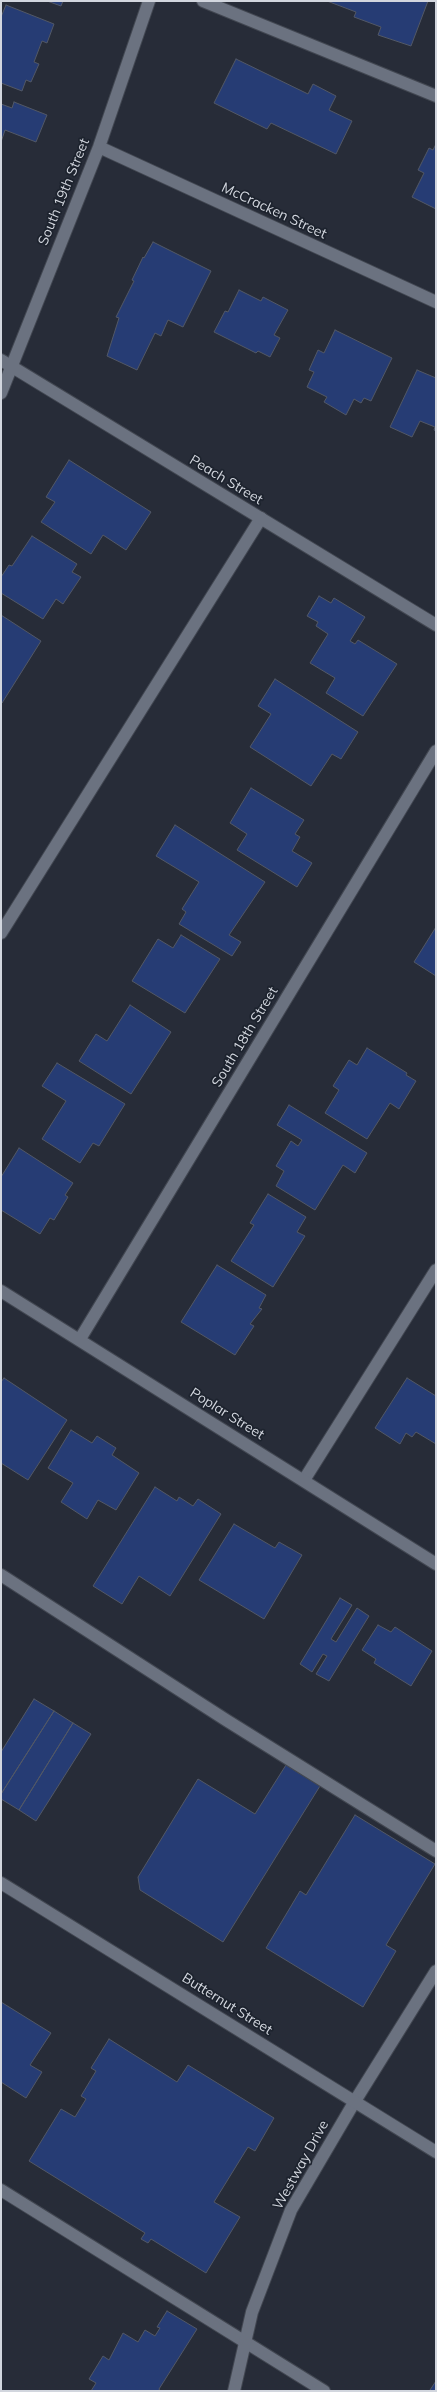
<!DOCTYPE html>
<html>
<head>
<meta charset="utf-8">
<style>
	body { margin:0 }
	#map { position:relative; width:437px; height:2392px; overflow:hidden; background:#272c38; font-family:Mulish,sans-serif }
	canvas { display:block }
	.frame { position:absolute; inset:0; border:2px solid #d2d6de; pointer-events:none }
</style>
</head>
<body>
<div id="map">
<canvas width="437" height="2392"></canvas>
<div class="frame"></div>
</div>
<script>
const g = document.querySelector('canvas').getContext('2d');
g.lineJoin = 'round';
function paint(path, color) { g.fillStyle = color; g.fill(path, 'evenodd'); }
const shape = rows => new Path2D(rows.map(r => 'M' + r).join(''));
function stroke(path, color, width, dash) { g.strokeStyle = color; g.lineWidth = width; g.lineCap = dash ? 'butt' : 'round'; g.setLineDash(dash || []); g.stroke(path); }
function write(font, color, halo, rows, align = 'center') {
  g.font = font + ' Mulish,sans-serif'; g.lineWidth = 3.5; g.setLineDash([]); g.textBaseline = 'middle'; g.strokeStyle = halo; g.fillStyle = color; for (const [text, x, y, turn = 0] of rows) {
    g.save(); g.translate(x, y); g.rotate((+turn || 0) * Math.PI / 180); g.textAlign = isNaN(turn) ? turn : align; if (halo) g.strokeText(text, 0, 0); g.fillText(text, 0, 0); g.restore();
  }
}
const building = shape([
	[47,1,63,1,61,6,47,1],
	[327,1,428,1,411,46,378,35,381,27,354,17,356,12,327,1],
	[6,5,54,24,47,43,42,41,34,62,39,64,31,82,26,80,22,91,1,83,1,17,6,5],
	[236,59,308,94,313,84,336,96,329,110,352,121,336,154,271,123,267,129,214,103,236,59],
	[14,102,47,115,36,142,5,130,1,142,1,104,12,108,14,102],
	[436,144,436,209,412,197,424,173,418,170,429,148,433,150,436,144],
	[153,242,211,271,183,327,168,320,161,336,155,333,137,370,107,356,119,318,116,317,134,281,132,280,143,257,144,258,153,242],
	[239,290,261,301,263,297,288,310,274,335,280,338,270,357,258,351,256,353,214,332,225,311,228,312,239,290],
	[335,330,392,358,371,401,364,398,361,403,354,399,346,415,324,402,327,397,307,387,314,372,309,370,318,350,324,353,335,330],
	[417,370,436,378,436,431,434,430,435,427,420,421,412,437,390,427,417,370],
	[69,460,151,512,126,550,103,535,91,554,41,522,55,502,46,497,69,460],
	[32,536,77,564,72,572,81,577,63,604,56,599,43,619,1,593,1,577,9,565,12,566,32,536],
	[319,596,331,603,334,598,365,617,350,641,355,644,358,640,397,664,363,716,326,693,335,678,310,663,328,634,316,626,318,622,307,616,319,596],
	[1,615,41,641,2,703,1,702,1,615],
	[275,679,358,732,341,759,332,754,311,786,250,747,271,714,258,706,275,679],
	[251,788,304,820,295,834,300,837,292,851,312,863,297,887,237,850,247,834,230,823,251,788],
	[175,825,265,882,229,935,241,942,232,956,179,924,186,912,182,909,199,882,156,856,175,825],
	[436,927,436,976,414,962,436,927],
	[181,935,220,959,185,1013,132,981,158,939,173,948,181,935],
	[130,1005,171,1032,131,1094,79,1061,96,1034,107,1041,130,1005],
	[367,1048,407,1073,406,1075,416,1081,399,1109,390,1103,367,1139,325,1113,339,1090,333,1086,349,1060,357,1065,367,1048],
	[57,1063,125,1104,99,1146,93,1143,80,1163,42,1139,66,1101,42,1086,57,1063],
	[289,1105,367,1153,355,1173,343,1165,315,1210,276,1186,284,1171,276,1166,291,1141,298,1146,302,1140,277,1125,289,1105],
	[19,1148,73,1183,65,1195,68,1197,54,1220,50,1218,40,1234,1,1210,1,1177,19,1148],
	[268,1194,306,1217,297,1232,305,1236,273,1287,231,1261,254,1225,250,1223,268,1194],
	[217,1265,266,1295,259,1308,262,1309,250,1324,254,1326,235,1355,181,1322,217,1265],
	[4,1378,67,1420,28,1480,1,1463,1,1382,4,1378],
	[407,1378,436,1396,436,1444,416,1432,412,1437,406,1433,400,1444,375,1428,407,1378],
	[71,1430,92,1443,97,1436,116,1448,112,1455,139,1473,116,1510,98,1500,87,1519,61,1502,73,1483,48,1468,71,1430],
	[155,1487,177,1501,179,1497,193,1506,198,1499,221,1514,170,1596,139,1576,122,1604,93,1586,155,1487],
	[234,1524,275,1548,279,1542,302,1555,264,1619,199,1580,234,1524],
	[340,1598,352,1605,331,1639,336,1642,357,1608,369,1616,329,1681,316,1674,327,1656,323,1654,312,1672,300,1664,340,1598],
	[378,1625,391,1632,395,1627,432,1651,411,1686,374,1663,376,1659,362,1650,378,1625],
	[34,1699,54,1711,1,1794,1,1752,34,1699],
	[54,1711,73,1723,19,1810,1,1799,1,1794,54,1711],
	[73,1723,91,1734,36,1821,19,1810,73,1723],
	[286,1765,320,1786,223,1942,140,1890,138,1877,198,1779,255,1814,286,1765],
	[355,1815,435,1864,386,1945,396,1951,363,2007,266,1948,300,1891,306,1895,355,1815],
	[1,2002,51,2033,30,2065,42,2072,26,2098,1,2082,1,2002],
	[109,2039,177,2082,188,2065,274,2118,255,2151,248,2147,214,2202,240,2217,206,2273,151,2239,148,2243,141,2239,145,2233,29,2161,61,2109,75,2117,86,2099,81,2096,96,2071,91,2068,109,2039],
	[167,2311,197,2329,159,2389,160,2391,91,2391,96,2383,89,2379,103,2356,109,2360,123,2333,138,2342,145,2330,155,2336,160,2328,157,2327,167,2311],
	[436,2381,436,2391,432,2391,430,2390,436,2381]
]);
paint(building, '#263c74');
stroke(building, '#525866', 1);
const lane = shape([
	[203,1,436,96],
	[1,933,261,518],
	[304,1480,436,1270],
	[1,1575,226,1720,436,1851],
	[1,2190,324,2391]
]);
const street = shape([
	[99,147,436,302],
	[1,360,436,625],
	[1,393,99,147,149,1],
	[1,1291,436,1564],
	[80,1339,436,751],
	[234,2391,252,2312,291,2210,355,2101,436,1971]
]);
const secondary = shape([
	[1,1883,436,2152]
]);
stroke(lane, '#424751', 14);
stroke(street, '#424751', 14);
stroke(secondary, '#424751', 14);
stroke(lane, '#6b7280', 12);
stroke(street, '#6b7280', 12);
stroke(secondary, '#6b7280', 12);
write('14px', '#d2d6de', '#1d232e', [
	["South 19th Street",64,192,-68],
	["McCracken Street",274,211,25],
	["Peach Street",226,480,31],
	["South 18th Street",245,1037,-59],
	["Poplar Street",227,1414,32],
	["Butternut Street",227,2004,32],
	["Westway Drive",301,2165,-61]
]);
</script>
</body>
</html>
